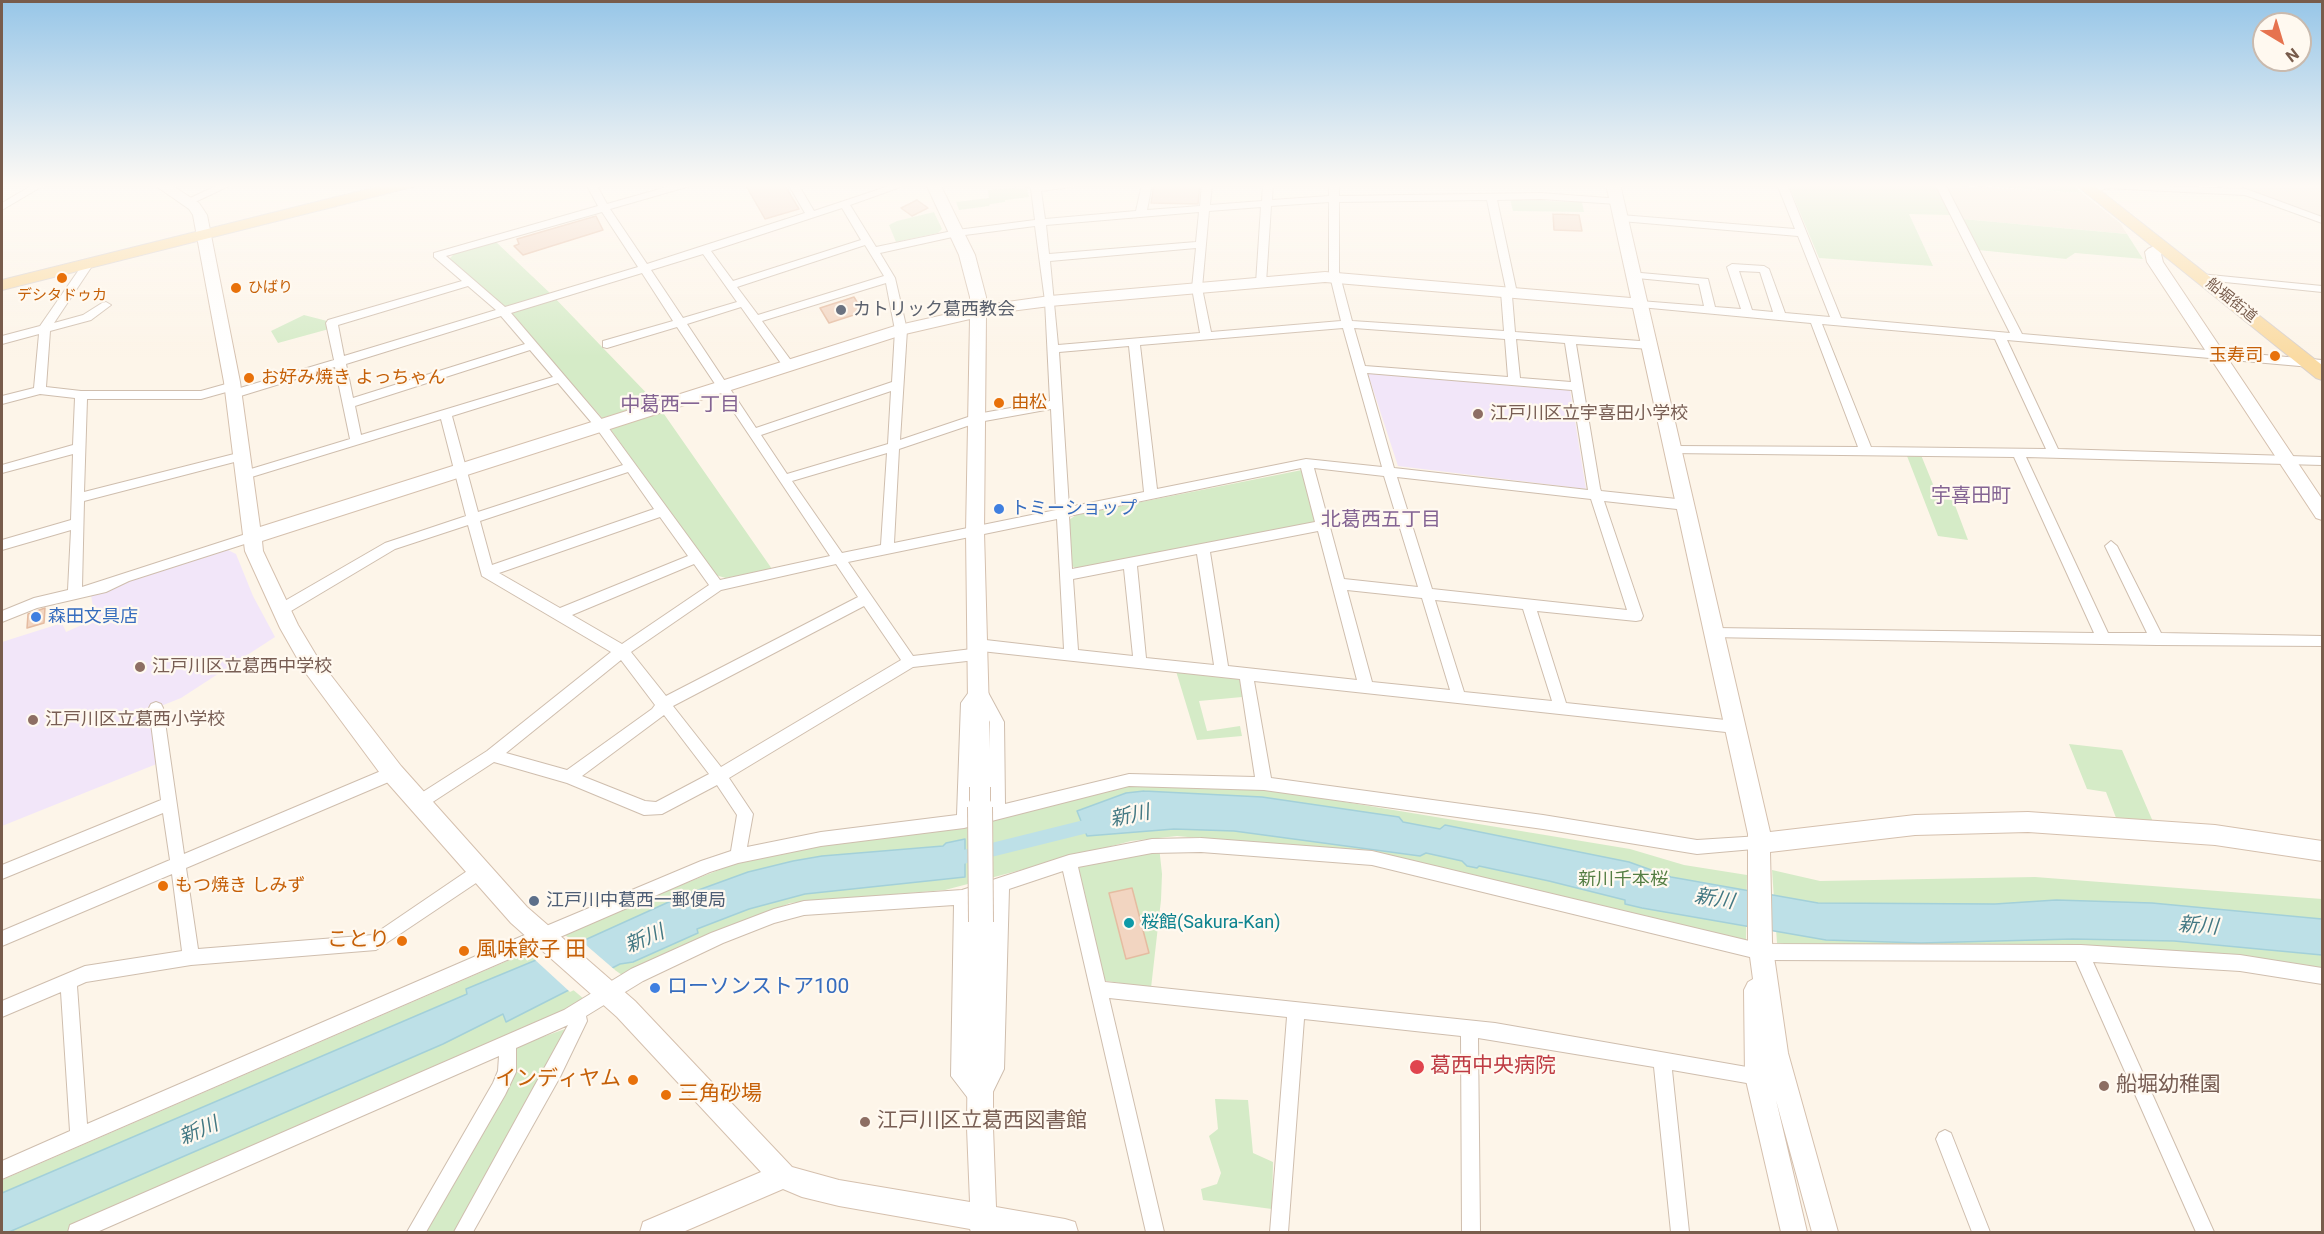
<!DOCTYPE html>
<html>
<head>
<meta charset="utf-8">
<style>
	body { margin:0 }
	#map { position:relative; width:2324px; height:1234px; overflow:hidden; background:#fdf5e9; font-family:Roboto,sans-serif }
	canvas { display:block }
	.frame { position:absolute; inset:0; border:3px solid #785c4c; pointer-events:none }
	.north { position:absolute; left:2252px; top:12px; width:60px; height:60px; box-sizing:border-box; background:#fff9f0; border:2px solid #c9baae; border-radius:50%; rotate:142deg; font-size:16px; font-weight:700; line-height:24px; text-align:center; color:#785c4c }
	.north::after { content:''; display:block; margin:auto; width:21px; height:27px; background:#e6734f; clip-path:polygon(50% 0,100% 100%,50% 72%,0 100%) }
</style>
</head>
<body>
<div id="map">
<canvas width="2324" height="1234"></canvas>
<div class="frame"></div>
<div class="north">N</div>
</div>
<script>
const g = document.querySelector('canvas').getContext('2d');
g.lineJoin = 'round';
function paint(path, color) { g.fillStyle = color; g.fill(path, 'evenodd'); }
const shape = rows => new Path2D(rows.map(r => 'M' + r).join(''));
function stroke(path, color, width, dash) { g.strokeStyle = color; g.lineWidth = width; g.lineCap = dash ? 'butt' : 'round'; g.setLineDash(dash || []); g.stroke(path); }
function write(font, color, halo, rows, align = 'center') {
  g.font = font + ' Roboto,"Noto Sans JP",sans-serif'; g.lineWidth = 4.5; g.setLineDash([]); g.textBaseline = 'middle'; g.strokeStyle = halo; g.fillStyle = color; for (const [text, x, y, turn = 0] of rows) {
    g.save(); g.translate(x, y); g.rotate((+turn || 0) * Math.PI / 180); g.textAlign = isNaN(turn) ? turn : align; if (halo) g.strokeText(text, 0, 0); g.fillText(text, 0, 0); g.restore();
  }
}
paint(shape([
	[2205,184,2322,184,2322,217,2246,188,2205,186],
	[1945,185,2082,193,2120,223,2127,234,1962,219]
]), '#f4e8d8');
paint(shape([
	[1373,372,1570,390,1586,489,1398,466,1368,374],
	[226,549,236,554,253,596,275,637,181,698,156,708,164,761,2,826,2,642,62,623,66,632,95,619,91,595,119,583]
]), '#f2e6f9');
paint(shape([
	[1788,184,1936,184,1952,215,1909,214,1933,266,1819,258],
	[1955,184,2071,184,2082,193],
	[1027,187,1029,197,1005,200,1005,202,990,204,989,206,959,210,956,202,989,198,988,190],
	[1510,199,1545,199,1546,201,1582,202,1584,212,1513,211],
	[934,212,942,229,938,233,896,242,889,225,897,221],
	[1962,219,2127,234,2143,259,2075,253,2066,259,1978,250],
	[495,241,551,294,657,404,772,569,726,578,715,575,604,420,508,311,449,259,454,254],
	[304,315,327,321,329,329,278,343,271,331],
	[1921,455,1939,499,1953,500,1968,540,1938,536,1907,456],
	[1302,470,1316,521,1311,524,1075,568,1072,566,1069,520,1076,515],
	[1176,671,1241,679,1242,697,1199,701,1207,731,1240,726,1242,736,1197,740],
	[2069,744,2122,750,2157,831,2120,828,2106,792,2087,789],
	[1131,783,1266,789,1630,849,1684,865,1747,875,1746,942,1371,854,1177,836,1131,841,945,890,790,903,622,975,562,933,741,861],
	[1159,846,1162,874,1161,900,1151,988,1101,980,1073,864],
	[1772,870,1820,881,2035,877,2322,899,2322,976,2240,963,1824,949,1777,943],
	[528,952,584,999,575,1011,66,1232,2,1232,2,1180],
	[568,1028,456,1232,422,1232,513,1075,514,1047],
	[1215,1099,1248,1100,1253,1153,1273,1162,1272,1209,1203,1200,1201,1189,1217,1184,1221,1173,1209,1136,1218,1129]
]), '#d5ebc7');
const water = shape([
	[1144,791,1262,797,1399,817,1403,822,1440,829,1445,825,1629,862,1671,877,1818,903,1995,904,2056,900,2152,903,2322,919,2322,955,2174,941,2073,939,1921,943,1826,940,1642,908,1625,904,1625,900,1549,881,1479,866,1477,868,1467,866,1462,861,1426,853,1420,856,1234,831,1174,829,1087,836,1077,811,1126,793,1144,791],
	[965,839,965,877,805,894,749,909,697,929,698,933,633,962,620,964,506,1022,503,1014,443,1044,9,1232,2,1232,2,1193,467,994,466,989,587,939,682,896,748,872,793,861,822,856,943,846,946,843,965,839]
]);
paint(water, '#bde0e7');
stroke(water, '#a3d0d9', 1.5);
paint(shape([
	[579,939,615,970,570,992,533,958]
]), '#fdf5e9');
paint(shape([
	[1100,816,1105,818,1108,823,1105,828,1100,830,947,868,942,866,939,861,942,856,947,854,1100,816]
]), '#bde0e7');
const building = shape([
	[745,184,784,184,799,209,765,219,745,184],
	[1154,184,1200,184,1198,204,1151,203,1154,184],
	[917,200,928,208,912,216,901,208,917,200],
	[1553,214,1579,215,1582,231,1554,230,1553,214],
	[596,216,603,230,523,255,514,246,519,244,517,239,596,216],
	[854,297,863,312,829,323,820,308,854,297],
	[45,608,44,623,27,628,28,614,45,608],
	[1132,888,1149,953,1126,959,1109,893,1132,888]
]);
paint(building, '#f2d5c1');
stroke(building, '#e5bca1', 1.5);
const street = shape([
	[34,184,46,184,2,210,2,203,34,184],
	[220,184,233,184,191,204,187,205,182,202,220,184],
	[586,184,596,184,607,204,677,184,692,184,690,186,610,209,647,264,805,213,788,184,798,184,814,211,895,184,909,184,850,205,876,247,957,230,1035,220,1031,189,1028,184,1039,186,1076,184,1071,187,1041,191,1045,219,1136,211,1142,184,1152,184,1147,210,1200,206,1202,184,1212,184,1210,205,1262,201,1263,184,1273,184,1272,200,1329,196,1329,184,1339,184,1339,196,1541,193,1621,199,1622,201,1617,204,1541,199,1497,200,1517,293,1512,296,1515,332,1654,342,1656,345,1650,349,1576,344,1600,488,1601,491,1686,500,1692,505,1686,510,1604,501,1643,616,1641,620,1636,621,1537,611,1566,703,1735,721,1740,723,1742,727,1740,731,1735,733,1254,681,1271,778,1543,815,1697,840,1760,836,1765,838,1768,843,1765,848,1697,854,1543,829,1264,790,1129,786,964,828,821,846,738,863,710,872,2,1179,2,1161,70,1131,61,992,2,1017,2,1001,85,966,182,951,172,874,2,946,2,931,170,860,163,813,2,879,2,865,161,800,149,708,151,704,156,702,161,704,163,708,184,854,388,768,393,767,398,768,400,773,398,778,186,868,198,949,373,935,473,867,479,865,485,867,487,872,485,877,376,950,191,965,86,982,77,986,87,1124,520,937,701,861,731,851,737,815,717,785,662,814,644,815,567,783,494,762,425,807,420,809,415,807,412,802,415,797,487,751,611,652,482,576,468,525,395,549,286,614,276,614,274,610,276,606,385,543,466,516,441,419,245,479,239,475,241,472,350,439,335,367,234,398,230,397,228,394,230,391,334,360,326,323,328,320,462,281,434,257,434,253,598,206,586,184],
	[1487,200,1506,289,1501,292,1504,331,1352,321,1339,272,1339,202,1487,200],
	[1329,202,1329,272,1341,321,1211,332,1202,288,1209,211,1261,207,1256,283,1261,286,1266,283,1271,206,1329,202],
	[842,208,861,240,733,281,711,251,842,208],
	[602,212,638,267,505,307,446,256,602,212],
	[1199,212,1196,242,1049,254,1046,225,1199,212],
	[1035,226,1045,301,1050,401,977,414,900,440,907,330,895,278,880,253,957,236,1035,226],
	[865,245,884,276,758,315,737,287,865,245],
	[1196,248,1192,288,1200,333,1058,345,1050,261,1196,248],
	[703,254,737,302,683,318,651,270,703,254],
	[642,273,673,321,603,341,603,347,607,348,677,327,830,556,720,580,605,423,511,313,642,273],
	[886,283,895,330,892,382,756,428,687,324,741,307,785,369,789,370,795,366,762,321,886,283],
	[468,286,496,310,344,356,338,325,468,286],
	[501,316,525,344,353,398,346,364,501,316],
	[1343,328,1382,467,1306,459,1157,489,1140,345,1343,328],
	[1354,328,1505,339,1508,377,1365,366,1354,328],
	[1516,339,1565,343,1571,382,1520,378,1516,339],
	[1129,346,1144,492,1069,507,1059,352,1129,346],
	[530,350,553,377,361,435,355,406,530,350],
	[1367,373,1572,390,1588,490,1394,468,1367,373],
	[558,383,597,429,623,465,478,512,452,416,558,383],
	[891,391,888,444,787,474,761,435,891,391],
	[1051,409,1056,510,894,543,899,449,979,422,1051,409],
	[887,453,881,545,842,553,792,481,887,453],
	[1301,468,1315,522,1072,569,1069,516,1301,468],
	[1314,468,1384,476,1418,587,1344,579,1314,468],
	[628,472,654,509,492,565,480,521,628,472],
	[1397,477,1591,499,1627,610,1432,589,1397,477],
	[660,517,688,556,560,608,499,573,660,517],
	[1057,519,1064,649,977,639,972,641,970,645,972,649,913,656,848,562,1057,519],
	[1318,531,1357,680,1228,666,1210,552,1318,531],
	[1197,554,1214,665,1146,658,1137,566,1197,554],
	[694,564,709,585,622,644,572,615,694,564],
	[836,564,858,597,666,696,631,652,721,590,836,564],
	[1124,569,1133,656,1078,650,1073,579,1124,569],
	[1347,590,1422,598,1450,690,1372,682,1347,590],
	[1435,600,1523,609,1552,701,1464,692,1435,600],
	[864,606,901,660,721,767,673,706,864,606],
	[981,651,1240,679,1255,777,1129,774,1005,804,1004,722,984,685,979,683,974,685,961,703,957,815,821,832,747,847,753,814,729,778,913,667,976,660,981,658,983,654,981,651],
	[621,660,655,705,652,709,567,770,506,753,621,660],
	[978,701,990,722,989,808,972,812,975,705,978,701],
	[664,715,709,774,656,802,645,801,582,776,664,715],
	[1777,184,1787,184,1841,318,2010,333,1935,184,1945,184,2022,334,2322,360,2322,368,2007,340,2058,449,2322,457,2322,465,2026,457,2108,633,2147,633,2105,546,2111,541,2117,546,2161,633,2322,636,2322,646,2157,645,1709,637,1707,633,1709,629,1714,628,2094,633,2014,457,1670,453,1668,450,1670,447,1674,446,1858,447,1811,323,1640,307,1635,304,1640,301,1704,306,1699,284,1637,278,1637,274,1641,273,1708,279,1715,307,1741,309,1727,267,1732,264,1764,266,1769,269,1785,313,1830,317,1798,236,1621,221,1616,218,1621,215,1795,229,1777,184],
	[1739,271,1760,272,1773,312,1752,310,1739,271],
	[1822,324,1995,339,2046,449,1871,447,1822,324],
	[2099,184,2246,189,2322,217,2322,223,2245,195,2106,188,2096,193,2088,193,2088,189,2099,184],
	[89,260,94,263,54,323,83,315,102,303,106,302,111,305,91,320,50,331,46,387,81,391,201,391,233,382,239,386,237,389,201,399,87,399,84,492,242,452,248,456,242,460,84,501,82,587,252,532,258,537,257,540,129,581,106,592,37,608,2,622,2,611,34,598,68,590,71,530,2,550,2,540,71,520,73,454,2,473,2,465,73,445,75,398,40,394,2,404,2,396,34,388,39,334,2,344,2,336,40,326,85,261,89,260],
	[2200,274,2322,286,2322,292,2196,279,2195,277,2200,274],
	[1201,838,1372,851,1762,944,2081,945,2240,955,2322,968,2322,984,2240,971,2093,962,2214,1232,2196,1232,2076,961,1762,960,1372,865,1201,852,1152,853,1078,867,1105,982,1495,1023,1764,1070,1767,1076,1764,1082,1758,1085,1672,1070,1689,1232,1671,1232,1654,1067,1478,1038,1480,1232,1462,1232,1461,1036,1304,1019,1288,1232,1270,1232,1287,1017,1109,998,1164,1232,1146,1232,1063,871,1009,889,1004,1069,986,1106,980,1109,974,1106,951,1076,954,905,804,915,774,923,723,943,643,981,586,1016,587,1021,560,1077,473,1232,454,1232,568,1025,516,1048,516,1072,505,1095,426,1232,407,1232,493,1083,498,1071,499,1056,97,1232,68,1232,70,1225,564,1010,631,969,711,933,774,909,804,901,962,890,1069,855,1152,839,1201,838],
	[993,894,986,1068,978,1084,969,1073,970,902,993,894],
	[1945,1130,1951,1133,1990,1232,1972,1232,1936,1139,1939,1133,1945,1130]
]);
const secondary = shape([
	[153,184,170,184,199,203,207,215,240,382,260,527,895,326,970,309,970,297,959,255,926,184,940,184,975,255,986,297,986,305,1050,296,1325,272,1631,298,1606,184,1620,184,1770,832,1915,815,2028,812,2215,825,2322,841,2322,861,2215,845,2028,832,1915,835,1770,852,1772,942,1788,1053,1838,1232,1812,1232,1776,1100,1807,1232,1781,1232,1745,1076,1744,990,1748,982,1753,979,1748,942,1748,834,1633,308,1325,282,1050,306,995,313,986,315,984,532,991,787,988,794,980,796,972,794,969,787,966,532,970,319,905,334,262,541,263,551,298,625,319,660,401,766,527,907,635,1001,792,1167,839,1180,970,1202,967,1128,969,922,973,914,981,911,989,914,993,922,993,1128,996,1207,1065,1219,1075,1222,1078,1232,971,1232,970,1229,839,1206,802,1197,783,1189,683,1232,640,1232,643,1222,761,1172,617,1017,511,923,385,780,305,672,280,628,245,551,224,382,193,215,189,209,153,184],
	[2162,242,2170,247,2161,254,2163,262,2322,499,2322,520,2316,518,2147,262,2145,252,2148,249,2162,242]
]);
const primary = shape([
	[389,184,415,184,412,187,2,290,2,280,389,184],
	[2075,184,2092,184,2322,365,2322,380,2316,378,2075,184]
]);
stroke(street, '#cfbeae', 2);
stroke(secondary, '#d5c0ae', 2);
stroke(primary, '#d9d1cd', 2);
paint(street, '#fff');
paint(secondary, '#fff');
paint(primary, '#fadba3');
const secondaryBridgeFar1 = shape([
	[980,787,980,809]
]);
const secondaryBridge = shape([
	[980,807,981,922]
]);
stroke(secondaryBridgeFar1, '#d5c0ae', 22, []);
stroke(secondaryBridge, '#d5c0ae', 26, []);
stroke(secondaryBridgeFar1, '#fff', 20);
stroke(secondaryBridge, '#fff', 24);
const sky = g.createLinearGradient(0, 0, 0, 357);
sky.addColorStop(0, '#97c6e8');
sky.addColorStop(0.52, '#fefaf5');
sky.addColorStop(1, '#fefaf500');
g.fillStyle = sky;
g.fillRect(0, 0, 2324, 357);
for (const [x, y, r, color] of [
	[62,278,6,"#e8710a"],
	[236,288,6,"#e8710a"],
	[841,310,6,"#6b7280"],
	[2275,356,6,"#e8710a"],
	[249,378,6,"#e8710a"],
	[999,403,6,"#e8710a"],
	[1478,414,6,"#8d6e63"],
	[999,509,6,"#3f7fe0"],
	[36,617,6,"#3f7fe0"],
	[140,667,6,"#8d6e63"],
	[33,720,6,"#8d6e63"],
	[163,886,6,"#e8710a"],
	[534,901,6,"#5c6f8a"],
	[1129,923,6,"#0f9aa8"],
	[402,941,6,"#e8710a"],
	[464,951,6,"#e8710a"],
	[655,988,6,"#3f7fe0"],
	[1417,1067,8,"#e0444e"],
	[633,1080,6,"#e8710a"],
	[2104,1086,6,"#8d6e63"],
	[666,1095,6,"#e8710a"],
	[865,1122,6,"#8d6e63"]
]) { const dot = new Path2D(); dot.arc(x, y, r, 0, 2 * Math.PI); g.fillStyle = color; g.fill(dot); stroke(dot, '#fff9f0', 2); }
write('15px', '#c56008', '#fff9f0', [
	["ひばり",248,288],
	["デシタドゥカ",62,296,"center"]
], 'left');
write('15px', '#785c4c', '#fff9f0', [
	["船堀街道",2231,301,39]
]);
write('18px', '#5b616d', '#fff9f0', [
	["カトリック葛西教会",853,310]
], 'left');
write('18px', '#c56008', '#fff9f0', [
	["玉寿司",2263,356,"right"],
	["お好み焼き よっちゃん",261,378],
	["由松",1011,403],
	["もつ焼き しみず",175,886]
], 'left');
write('18px', '#785e54', '#fff9f0', [
	["江戸川区立宇喜田小学校",1490,414],
	["江戸川区立葛西中学校",152,667],
	["江戸川区立葛西小学校",45,720]
], 'left');
write('18px', '#366cbe', '#fff9f0', [
	["トミーショップ",1011,509],
	["森田文具店",48,617]
], 'left');
write('18px', '#547e43', '#fff9f0', [
	["新川千本桜",1623,880]
]);
write('18px', '#4e5e75', '#fff9f0', [
	["江戸川中葛西一郵便局",546,901]
], 'left');
write('18px', '#0d838f', '#fff9f0', [
	["桜館(Sakura-Kan)",1141,923]
], 'left');
write('20px', '#846493', '#fff9f0', [
	["中葛西一丁目",680,406],
	["宇喜田町",1971,497],
	["北葛西五丁目",1381,521]
]);
write('italic 20px', '#437883', '#fff9f0', [
	["新川",1130,817,-12],
	["新川",1714,900,9],
	["新川",2198,927,4],
	["新川",645,940,-23],
	["新川",199,1132,-23]
]);
write('21px', '#c56008', '#fff9f0', [
	["ことり",390,941],
	["風味餃子 田",476,951,"left"],
	["インディヤム",621,1080],
	["三角砂場",678,1095,"left"]
], 'right');
write('21px', '#366cbe', '#fff9f0', [
	["ローソンストア100",667,988]
], 'left');
write('21px', '#be3a42', '#fff9f0', [
	["葛西中央病院",1430,1067]
], 'left');
write('21px', '#785e54', '#fff9f0', [
	["船堀幼稚園",2116,1086],
	["江戸川区立葛西図書館",877,1122]
], 'left');
</script>
</body>
</html>
